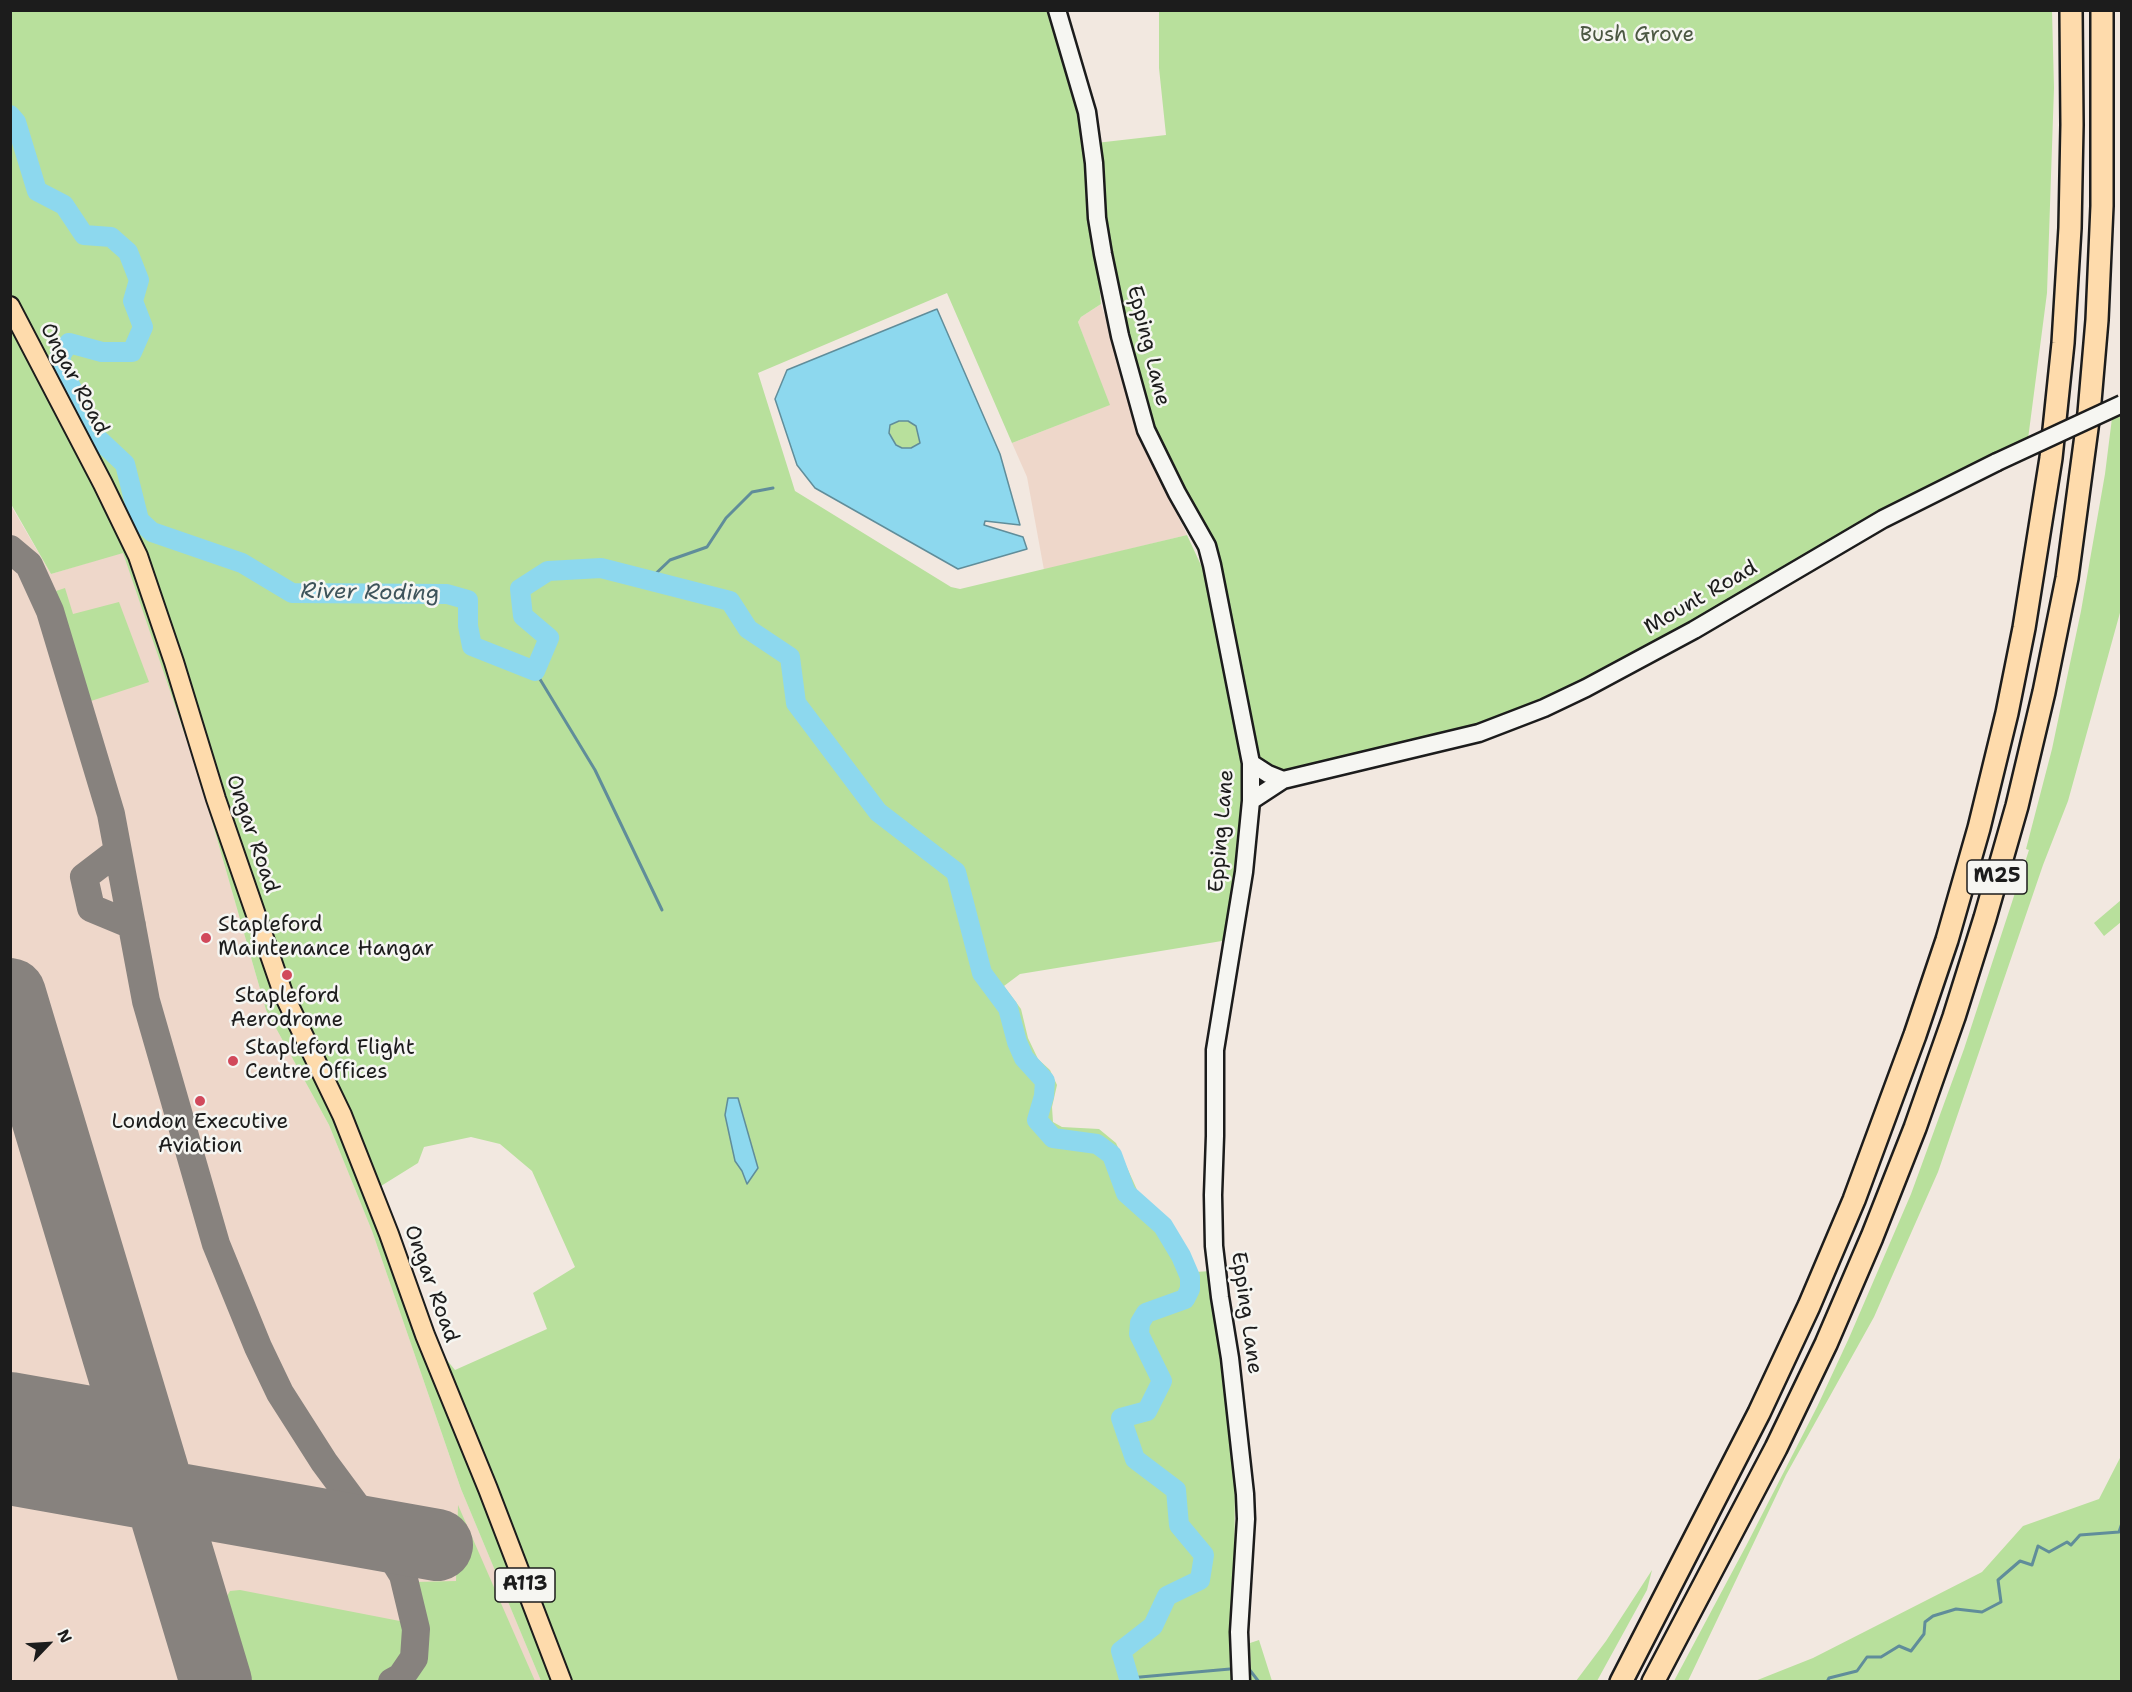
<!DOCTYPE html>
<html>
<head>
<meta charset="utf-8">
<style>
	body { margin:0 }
	#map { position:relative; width:2132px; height:1692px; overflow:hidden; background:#f2e8e0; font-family:"Shantell Sans",sans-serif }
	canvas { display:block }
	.frame { position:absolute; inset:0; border:12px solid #1c1c1c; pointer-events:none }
	.north { position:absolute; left:18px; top:1614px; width:60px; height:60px; -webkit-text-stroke:4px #f6f6f2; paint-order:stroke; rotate:65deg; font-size:16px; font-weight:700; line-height:24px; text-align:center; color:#1c1c1c }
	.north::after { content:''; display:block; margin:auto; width:21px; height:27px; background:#1c1c1c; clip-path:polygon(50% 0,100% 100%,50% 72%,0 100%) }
</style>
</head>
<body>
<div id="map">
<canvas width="2132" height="1692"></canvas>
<div class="frame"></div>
<div class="north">N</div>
</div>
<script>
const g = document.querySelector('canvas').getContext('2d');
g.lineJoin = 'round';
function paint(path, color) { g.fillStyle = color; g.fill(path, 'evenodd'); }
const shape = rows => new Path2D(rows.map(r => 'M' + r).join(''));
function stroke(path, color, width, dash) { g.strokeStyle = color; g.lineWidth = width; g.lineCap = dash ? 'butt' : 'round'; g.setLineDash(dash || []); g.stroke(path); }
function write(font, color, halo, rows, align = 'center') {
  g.font = font + ' "Shantell Sans",sans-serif'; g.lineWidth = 5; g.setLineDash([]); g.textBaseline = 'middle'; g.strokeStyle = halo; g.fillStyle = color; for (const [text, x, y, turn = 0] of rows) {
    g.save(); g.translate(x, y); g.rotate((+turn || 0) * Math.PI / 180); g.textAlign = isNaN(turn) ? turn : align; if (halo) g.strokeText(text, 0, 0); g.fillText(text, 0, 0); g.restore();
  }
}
paint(shape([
	[1101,304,1150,458,1187,535,1044,570,1027,477,1012,443,1109,405,1078,322,1081,317],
	[10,504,51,574,123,552,199,776,266,1010,329,1125,372,1231,461,1489,541,1681,11,1681]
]), '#eed7ca');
paint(shape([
	[10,11,1053,11,1082,112,1085,156,1095,239,1101,304,1081,317,1078,322,1110,405,1012,443,947,293,758,373,795,491,951,587,960,589,1187,535,1206,576,1241,751,1246,790,1228,940,1020,974,1004,986,1021,1009,1028,1038,1038,1059,1050,1070,1057,1085,1052,1107,1053,1122,1062,1127,1099,1129,1116,1143,1138,1192,1172,1226,1195,1272,1211,1271,1235,1464,1234,1642,1237,1681,541,1681,461,1489,372,1231,329,1125,266,1010,199,776,123,553,51,574,11,504],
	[471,1137,500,1144,532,1171,575,1267,533,1293,547,1329,455,1370,442,1354,381,1186,418,1163,424,1147],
	[1159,11,2052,11,2054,88,2047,293,2028,439,1682,628,1502,720,1289,771,1271,769,1263,765,1256,755,1225,600,1222,571,1212,544,1150,428,1099,218,1096,143,1166,135,1159,68],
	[2121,414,2121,609,2068,801,2043,865,1938,1172,1874,1317,1786,1475,1688,1681,1674,1681,1746,1546,1817,1407,1849,1338,1911,1194,1964,1049,2029,850,2026,849,2052,749,2081,611,2105,474,2112,418],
	[899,421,908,421,916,426,920,443,911,448,902,448,896,445,889,433,890,425],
	[65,588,73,614,119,602,149,682,91,701,56,591],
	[2121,900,2121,922,2104,936,2094,923],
	[2121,1456,2121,1681,1755,1681,1813,1658,1982,1572,2023,1526,2099,1499],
	[458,1505,535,1681,408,1681,417,1673,427,1641,423,1608,414,1582,456,1581],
	[1652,1570,1647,1590,1597,1681,1576,1681,1606,1641],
	[240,1590,405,1622,408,1644,403,1662,378,1681,250,1681,226,1598,230,1591],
	[1259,1640,1272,1681,1251,1681,1250,1643]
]), '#b8e09c');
const water = shape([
	[937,309,1000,454,1020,525,985,521,984,525,1023,537,1027,549,958,569,815,488,797,465,775,399,787,370,937,309],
	[899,421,908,421,916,426,920,443,911,448,902,448,896,445,889,433,890,425,899,421],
	[728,1098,738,1098,758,1168,747,1184,742,1171,735,1161,725,1115,728,1098]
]);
paint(water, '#8dd8ee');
stroke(water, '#608d9a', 1.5);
stroke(shape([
	[649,580,670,560,707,547,726,518,752,492,773,488],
	[535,671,595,770,662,910],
	[1249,1669,1259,1682],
	[1129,1678,1230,1669],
	[1827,1682,1829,1678,1857,1671,1867,1657,1881,1657,1899,1646,1911,1651,1924,1634,1925,1622,1933,1616,1956,1609,1982,1612,2001,1602,1998,1580,2020,1561,2032,1565,2038,1546,2049,1552,2067,1542,2071,1545,2080,1535,2119,1532,2122,1523]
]), '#608d9a', 3);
stroke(shape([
	[10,115,16,122,37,191,64,205,84,235,111,237,128,252,139,280,133,301,143,327,132,352,102,352,69,343,60,356,63,370,93,434,125,464,139,520,152,532,242,563,292,593,447,594,468,600,468,626,472,646,535,671,549,638,523,616,520,589,548,571,601,568,730,601,748,629,790,657,796,703,878,812,956,872,982,973,1008,1008,1017,1042,1024,1058,1045,1081,1044,1096,1037,1120,1053,1138,1097,1144,1112,1155,1126,1193,1163,1226,1181,1256,1190,1277,1190,1289,1185,1299,1146,1313,1140,1323,1139,1334,1162,1381,1147,1411,1121,1418,1135,1459,1176,1490,1179,1525,1204,1555,1200,1580,1167,1596,1153,1626,1121,1651,1130,1682]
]), '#8dd8ee', 20);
stroke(shape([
	[10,549,29,565,50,611,111,814,146,1001,216,1244,258,1347,280,1393,324,1462,378,1535,403,1575,416,1629,414,1658,401,1677,392,1682],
	[118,851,84,877,91,908,132,925],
	[335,1527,348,1522,352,1517,354,1509,344,1491]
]), '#87827e', 28);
stroke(shape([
	[10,994,216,1682],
	[10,1408,129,1429],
	[10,1469,437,1545]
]), '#87827e', 72);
const secondary = shape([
	[1057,10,1087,112,1094,163,1097,218,1103,254,1120,336,1146,430,1177,493,1207,546,1212,565,1251,763,1251,801,1244,872,1215,1050,1215,1136,1213,1195,1214,1246,1220,1297,1230,1358,1245,1494,1246,1519,1239,1632,1241,1682],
	[1251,763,1268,774,1283,780],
	[1251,801,1283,780,1479,733,1544,708,1586,688,1694,630,1883,519,1997,462]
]);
const primary = shape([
	[10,306,103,484,138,556,174,662,216,799,283,993,342,1115,389,1234,425,1335,488,1489,562,1682]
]);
const highway = shape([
	[1621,1682,1759,1413,1809,1306,1854,1200,1915,1035,1947,940,1979,828,2007,713,2024,628,2051,458,2063,343,2070,228,2072,125,2071,10],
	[1653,1682,1776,1448,1826,1344,1872,1237,1915,1128,1954,1017,1985,918,2017,806,2044,692,2067,578,2089,413,2097,320,2102,206,2102,10]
]);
stroke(secondary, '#1c1c1c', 21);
stroke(primary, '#1c1c1c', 22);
stroke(highway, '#1c1c1c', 26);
stroke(secondary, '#f6f6f2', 16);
stroke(primary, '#fedbac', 18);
stroke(highway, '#fedbac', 21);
const secondaryBridge = shape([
	[1997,462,2122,404]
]);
stroke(secondaryBridge, '#1c1c1c', 21, []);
stroke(secondaryBridge, '#f6f6f2', 16);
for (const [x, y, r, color] of [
	[206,938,6,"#d1495b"],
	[287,975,6,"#d1495b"],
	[233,1061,6,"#d1495b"],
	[200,1101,6,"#d1495b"]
]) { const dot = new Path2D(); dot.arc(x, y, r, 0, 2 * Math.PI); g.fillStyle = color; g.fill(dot); stroke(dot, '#f6f6f2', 2); }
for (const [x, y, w] of [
	[1997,877,60],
	[525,1585,60]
]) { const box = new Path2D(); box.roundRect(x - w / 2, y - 17, w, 34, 4.5); g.fillStyle = '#f6f6f2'; g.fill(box); stroke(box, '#1c1c1c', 1.5); }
write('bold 20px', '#1c1c1c', null, [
	["M25",1997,877],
	["A113",525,1585]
]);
write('21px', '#4b5742', '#f6f6f2', [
	["Bush Grove",1637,36]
]);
write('21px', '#1c1c1c', '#f6f6f2', [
	["Epping Lane",1148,346,76],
	["Ongar Road",74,379,62],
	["Mount Road",1701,598,-30],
	["Epping Lane",1222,831,-85],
	["Ongar Road",252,834,71],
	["Ongar Road",431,1284,70],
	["Epping Lane",1246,1313,82]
]);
write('21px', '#1c1c1c', '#f6f6f2', [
	["Stapleford",218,926],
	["Maintenance Hangar",218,950],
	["Stapleford",287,997,"center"],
	["Aerodrome",287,1021,"center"],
	["Stapleford Flight",245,1049],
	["Centre Offices",245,1073],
	["London Executive",200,1123,"center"],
	["Aviation",200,1147,"center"]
], 'left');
write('italic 22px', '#3e545b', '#f6f6f2', [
	["River Roding",370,593,1]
]);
</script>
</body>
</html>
